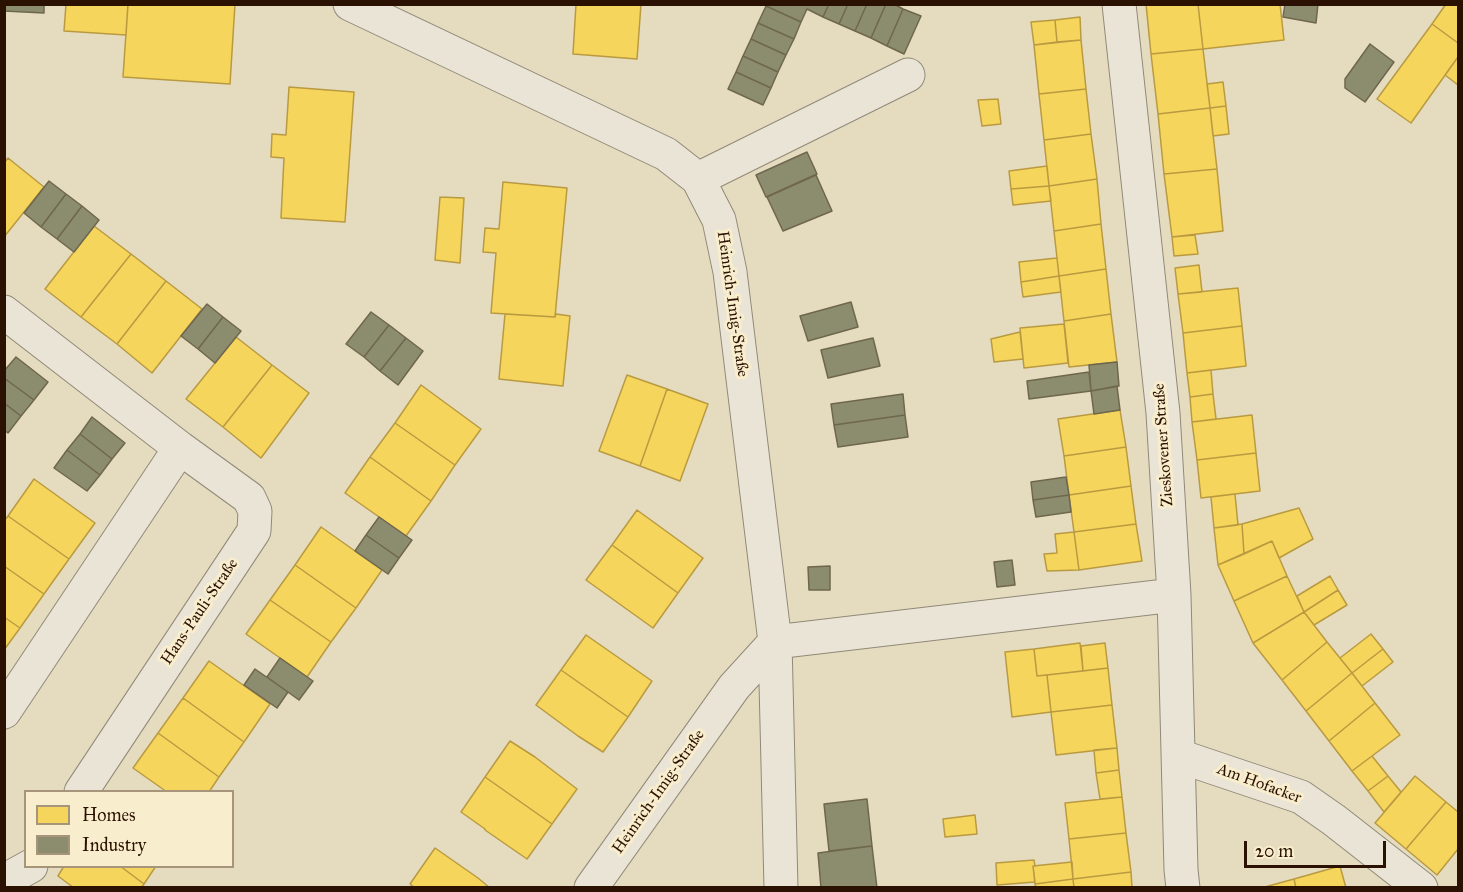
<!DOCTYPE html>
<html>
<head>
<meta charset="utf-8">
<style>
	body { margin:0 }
	#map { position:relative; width:1463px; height:892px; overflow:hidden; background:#e5dcbf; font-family:"IM FELL Great Primer",serif }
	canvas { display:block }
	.frame { position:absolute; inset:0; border:6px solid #2b1101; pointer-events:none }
	.legend { position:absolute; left:24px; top:790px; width:210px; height:78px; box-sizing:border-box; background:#f8edcc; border:2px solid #a6957b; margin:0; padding:8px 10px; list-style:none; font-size:18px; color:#2b1101 }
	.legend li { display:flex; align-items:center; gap:12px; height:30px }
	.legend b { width:30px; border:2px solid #a6957b }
	.scale { position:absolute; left:1244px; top:841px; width:142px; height:27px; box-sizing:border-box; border:3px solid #2b1101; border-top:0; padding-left:8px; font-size:18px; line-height:21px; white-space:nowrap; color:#2b1101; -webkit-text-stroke:4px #f8edcc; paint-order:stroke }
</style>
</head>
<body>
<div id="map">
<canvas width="1463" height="892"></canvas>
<div class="frame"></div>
<ul class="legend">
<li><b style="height:16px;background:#f6d55c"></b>Homes</li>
<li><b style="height:16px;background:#8c8c6e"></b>Industry</li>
</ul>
<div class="scale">20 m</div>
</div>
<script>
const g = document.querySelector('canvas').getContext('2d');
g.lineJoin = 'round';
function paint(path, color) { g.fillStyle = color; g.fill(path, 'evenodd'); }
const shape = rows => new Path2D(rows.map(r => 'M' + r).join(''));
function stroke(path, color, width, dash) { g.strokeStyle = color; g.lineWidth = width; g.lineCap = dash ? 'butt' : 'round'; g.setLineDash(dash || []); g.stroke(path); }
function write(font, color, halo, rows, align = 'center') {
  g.font = font + ' "IM FELL Great Primer",serif'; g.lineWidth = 6; g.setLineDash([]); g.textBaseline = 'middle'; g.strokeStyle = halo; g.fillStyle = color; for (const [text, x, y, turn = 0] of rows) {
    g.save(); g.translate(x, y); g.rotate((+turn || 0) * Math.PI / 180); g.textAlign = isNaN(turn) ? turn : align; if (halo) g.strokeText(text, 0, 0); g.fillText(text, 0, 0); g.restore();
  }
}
const homes = shape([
	[66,4,128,4,126,35,64,31,66,4],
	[128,4,235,4,230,84,123,77,128,4],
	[576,4,641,4,637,59,573,54,576,4],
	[1146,4,1198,4,1203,49,1151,54,1146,4],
	[1198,4,1280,4,1284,40,1203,49,1198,4],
	[1446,4,1458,4,1458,43,1432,24,1446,4],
	[1080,17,1081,40,1057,42,1055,20,1080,17],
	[1055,20,1057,42,1034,45,1031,22,1055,20],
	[1432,24,1458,43,1458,57,1411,123,1377,99,1432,24],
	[1081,40,1086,89,1039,94,1034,45,1081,40],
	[1203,49,1210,108,1158,114,1151,54,1203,49],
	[1458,57,1458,85,1445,75,1458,57],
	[1223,82,1226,106,1210,108,1207,84,1223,82],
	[289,87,354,92,345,222,281,218,284,158,271,157,272,134,286,135,289,87],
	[1086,89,1091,134,1044,140,1039,94,1086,89],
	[998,99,1001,124,982,126,978,100,998,99],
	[1226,106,1229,134,1213,136,1210,108,1226,106],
	[1210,108,1217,169,1164,174,1158,114,1210,108],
	[1091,134,1097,179,1049,186,1044,140,1091,134],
	[8,158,44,187,4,237,4,163,8,158],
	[1047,166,1049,186,1011,189,1009,171,1047,166],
	[1217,169,1223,231,1172,237,1164,174,1217,169],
	[1097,179,1101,224,1054,231,1049,186,1097,179],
	[503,182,567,188,555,317,491,313,496,253,483,252,485,228,499,229,503,182],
	[1049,186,1051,201,1013,205,1011,189,1049,186],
	[440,197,464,198,460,263,435,260,440,197],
	[1101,224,1106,269,1059,276,1054,231,1101,224],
	[94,226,131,254,81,317,45,289,94,226],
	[1195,235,1198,254,1174,256,1172,237,1195,235],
	[131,254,166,281,117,344,81,317,131,254],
	[1057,258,1059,276,1021,282,1019,262,1057,258],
	[1199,265,1202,292,1178,294,1175,268,1199,265],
	[1106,269,1111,314,1064,321,1059,276,1106,269],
	[1059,276,1061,292,1023,297,1021,282,1059,276],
	[166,281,202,309,152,373,117,344,166,281],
	[1238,288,1242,326,1183,333,1178,294,1238,288],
	[505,314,555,317,556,314,570,316,563,386,499,379,505,314],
	[1111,314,1117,362,1069,367,1064,321,1111,314],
	[1064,324,1068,363,1024,368,1020,328,1064,324],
	[1242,326,1246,366,1187,373,1183,333,1242,326],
	[1020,332,1023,359,994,362,991,339,1020,332],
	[236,337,272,365,223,427,186,399,236,337],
	[272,365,309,393,261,458,223,427,272,365],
	[1211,370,1213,394,1190,397,1187,373,1211,370],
	[627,375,667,389,640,466,599,451,627,375],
	[421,385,481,429,455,465,395,423,421,385],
	[667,389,708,404,680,481,640,466,667,389],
	[1213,394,1216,419,1192,422,1190,397,1213,394],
	[1120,410,1126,447,1064,456,1058,419,1120,410],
	[1252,415,1256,453,1197,460,1192,422,1252,415],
	[395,423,455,465,431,501,370,457,395,423],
	[1126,447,1131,486,1069,495,1064,456,1126,447],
	[1256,453,1260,491,1201,498,1197,460,1256,453],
	[370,457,431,501,406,536,345,493,370,457],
	[34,479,95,523,69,559,8,516,34,479],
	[1131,486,1136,524,1074,532,1069,495,1131,486],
	[1235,494,1238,525,1214,528,1211,497,1235,494],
	[1299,508,1313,539,1279,558,1272,541,1244,554,1242,524,1299,508],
	[637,510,703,558,678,593,612,545,637,510],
	[8,516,69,559,44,594,4,566,4,521,8,516],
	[1136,524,1142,561,1079,570,1074,532,1136,524],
	[1242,524,1244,554,1218,565,1214,528,1242,524],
	[321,527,382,570,356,608,295,565,321,527],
	[1074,532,1079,570,1047,571,1044,554,1057,553,1055,534,1074,532],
	[1272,541,1287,576,1234,601,1218,565,1272,541],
	[612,545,678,593,653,628,586,580,612,545],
	[295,565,356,608,331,642,270,600,295,565],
	[4,566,44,594,20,628,4,617,4,566],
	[1287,576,1304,612,1253,643,1234,601,1287,576],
	[1330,576,1338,590,1304,612,1297,596,1330,576],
	[1338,590,1347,605,1314,625,1304,612,1338,590],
	[270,600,331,642,307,677,246,634,270,600],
	[1304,612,1327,642,1282,680,1253,643,1304,612],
	[4,617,20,628,4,650,4,617],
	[1371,634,1383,649,1352,673,1340,658,1371,634],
	[586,635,652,681,628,717,561,670,586,635],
	[1327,642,1352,673,1306,711,1282,680,1327,642],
	[1080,643,1083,671,1037,676,1034,649,1080,643],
	[1105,643,1108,668,1083,671,1081,646,1105,643],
	[1034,649,1037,676,1047,675,1051,712,1012,717,1005,652,1034,649],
	[1383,649,1393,662,1362,686,1352,673,1383,649],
	[209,661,270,704,244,742,183,698,209,661],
	[1108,668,1112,705,1051,712,1047,675,1108,668],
	[561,670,628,717,603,752,578,736,536,705,561,670],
	[1352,673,1375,703,1329,741,1306,711,1352,673],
	[183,698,244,742,219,777,158,733,183,698],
	[1375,703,1400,735,1352,771,1329,741,1375,703],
	[1112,705,1117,748,1056,755,1051,712,1112,705],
	[158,733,219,777,209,792,167,792,133,768,158,733],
	[510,741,535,757,577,789,552,824,485,777,510,741],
	[1117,748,1119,770,1096,773,1094,750,1117,748],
	[1372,756,1388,776,1368,791,1352,771,1372,756],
	[1119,770,1122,797,1100,799,1096,773,1119,770],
	[1388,776,1401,792,1384,812,1368,791,1388,776],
	[1415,776,1446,802,1406,849,1375,823,1415,776],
	[485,777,552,824,527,859,485,830,485,829,461,812,485,777],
	[1122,797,1126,833,1069,839,1065,803,1122,797],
	[1446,802,1458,812,1458,849,1437,875,1406,849,1446,802],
	[975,815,977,834,945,837,943,819,975,815],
	[1126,833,1131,872,1073,879,1069,839,1126,833],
	[435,848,478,878,490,888,415,888,410,884,435,848],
	[1034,860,1035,866,1033,866,1035,882,997,885,996,863,1034,860],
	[1072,862,1073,879,1035,884,1033,866,1072,862],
	[64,866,120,866,144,884,141,888,74,888,58,876,64,866],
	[120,866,156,866,144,884,120,866],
	[1340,866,1346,888,1296,888,1294,879,1340,866],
	[1131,872,1132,888,1074,888,1073,879,1131,872],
	[1073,879,1074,888,1036,888,1035,884,1073,879],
	[1294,879,1296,888,1261,888,1294,879]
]);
paint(homes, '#f6d55c');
stroke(homes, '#b99a41', 1.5);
const industry = shape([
	[4,4,44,4,44,13,4,11,4,4],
	[767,4,829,4,823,17,807,9,801,22,766,6,767,4],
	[829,4,848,4,839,24,823,17,829,4],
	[848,4,867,4,855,31,839,24,848,4],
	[867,4,886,4,871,38,855,31,867,4],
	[886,4,894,4,903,9,887,46,871,38,886,4],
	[1285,4,1318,4,1316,23,1283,17,1285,4],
	[766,6,801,22,794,39,758,23,766,6],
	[903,9,921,16,904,54,887,46,903,9],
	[758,23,794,39,786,55,751,39,758,23],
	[751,39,786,55,778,72,743,56,751,39],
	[1370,44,1394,62,1365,102,1345,88,1345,79,1370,44],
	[743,56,778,72,771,88,736,72,743,56],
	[736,72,771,88,763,105,728,89,736,72],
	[807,152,817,174,766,197,756,175,807,152],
	[816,175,832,211,783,231,767,197,816,175],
	[49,181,66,194,41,227,24,213,49,181],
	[66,194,82,206,57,239,41,227,66,194],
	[82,206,99,220,74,252,57,239,82,206],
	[851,302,858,327,808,341,800,316,851,302],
	[207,304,223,317,198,349,181,336,207,304],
	[371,312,389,325,364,357,346,344,371,312],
	[223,317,241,331,215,363,198,349,223,317],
	[389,325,406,338,380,371,364,357,389,325],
	[406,338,423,351,398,385,380,371,406,338],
	[873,338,880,366,828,378,821,350,873,338],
	[16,357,48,382,34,400,4,378,4,371,16,357],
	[1117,362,1119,386,1091,391,1089,365,1117,362],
	[1089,372,1091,391,1029,399,1027,381,1089,372],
	[4,378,34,400,21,416,4,403,4,378],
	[1117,386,1120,410,1094,414,1091,391,1117,386],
	[903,394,905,415,834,425,831,404,903,394],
	[4,403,21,416,8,433,4,430,4,403],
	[905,415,908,437,838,447,834,425,905,415],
	[92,417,125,443,112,459,80,434,92,417],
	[80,434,112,459,100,475,67,450,80,434],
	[67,450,100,475,87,491,54,468,67,450],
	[1066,477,1069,495,1033,500,1031,482,1066,477],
	[1069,495,1071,512,1036,517,1033,500,1069,495],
	[379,517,412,540,399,558,366,535,379,517],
	[366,535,399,558,388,574,355,551,366,535],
	[1012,560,1015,585,997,587,994,562,1012,560],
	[830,566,830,590,809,590,808,567,830,566],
	[280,658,313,681,299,700,267,677,280,658],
	[255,669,288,692,277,708,244,685,255,669],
	[867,799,872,846,829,851,824,804,867,799],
	[872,846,877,888,821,888,818,853,872,846]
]);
paint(industry, '#8c8c6e');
stroke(industry, '#6f674d', 1.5);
const minor = shape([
	[350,4,666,154,698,179,719,220,730,272,775,642,781,888],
	[1119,4,1163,413,1174,595,1181,870,1183,888],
	[698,179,908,75],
	[4,312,180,448,249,498,255,511,254,531,81,792],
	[4,712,180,448],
	[1179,756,1301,797,1334,820,1421,888],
	[4,881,31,866],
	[591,888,734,687,775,642,1174,595]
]);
stroke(minor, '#918978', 35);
stroke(minor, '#e9e4d6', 33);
write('16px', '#2b1101', '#f8edcc', [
	["Heinrich-Imig-Straße",732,304,82],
	["Zieskovener Straße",1164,445,-94],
	["Hans-Pauli-Straße",200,612,-56],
	["Am Hofacker",1259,784,20],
	["Heinrich-Imig-Straße",659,792,-55]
]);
</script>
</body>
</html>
